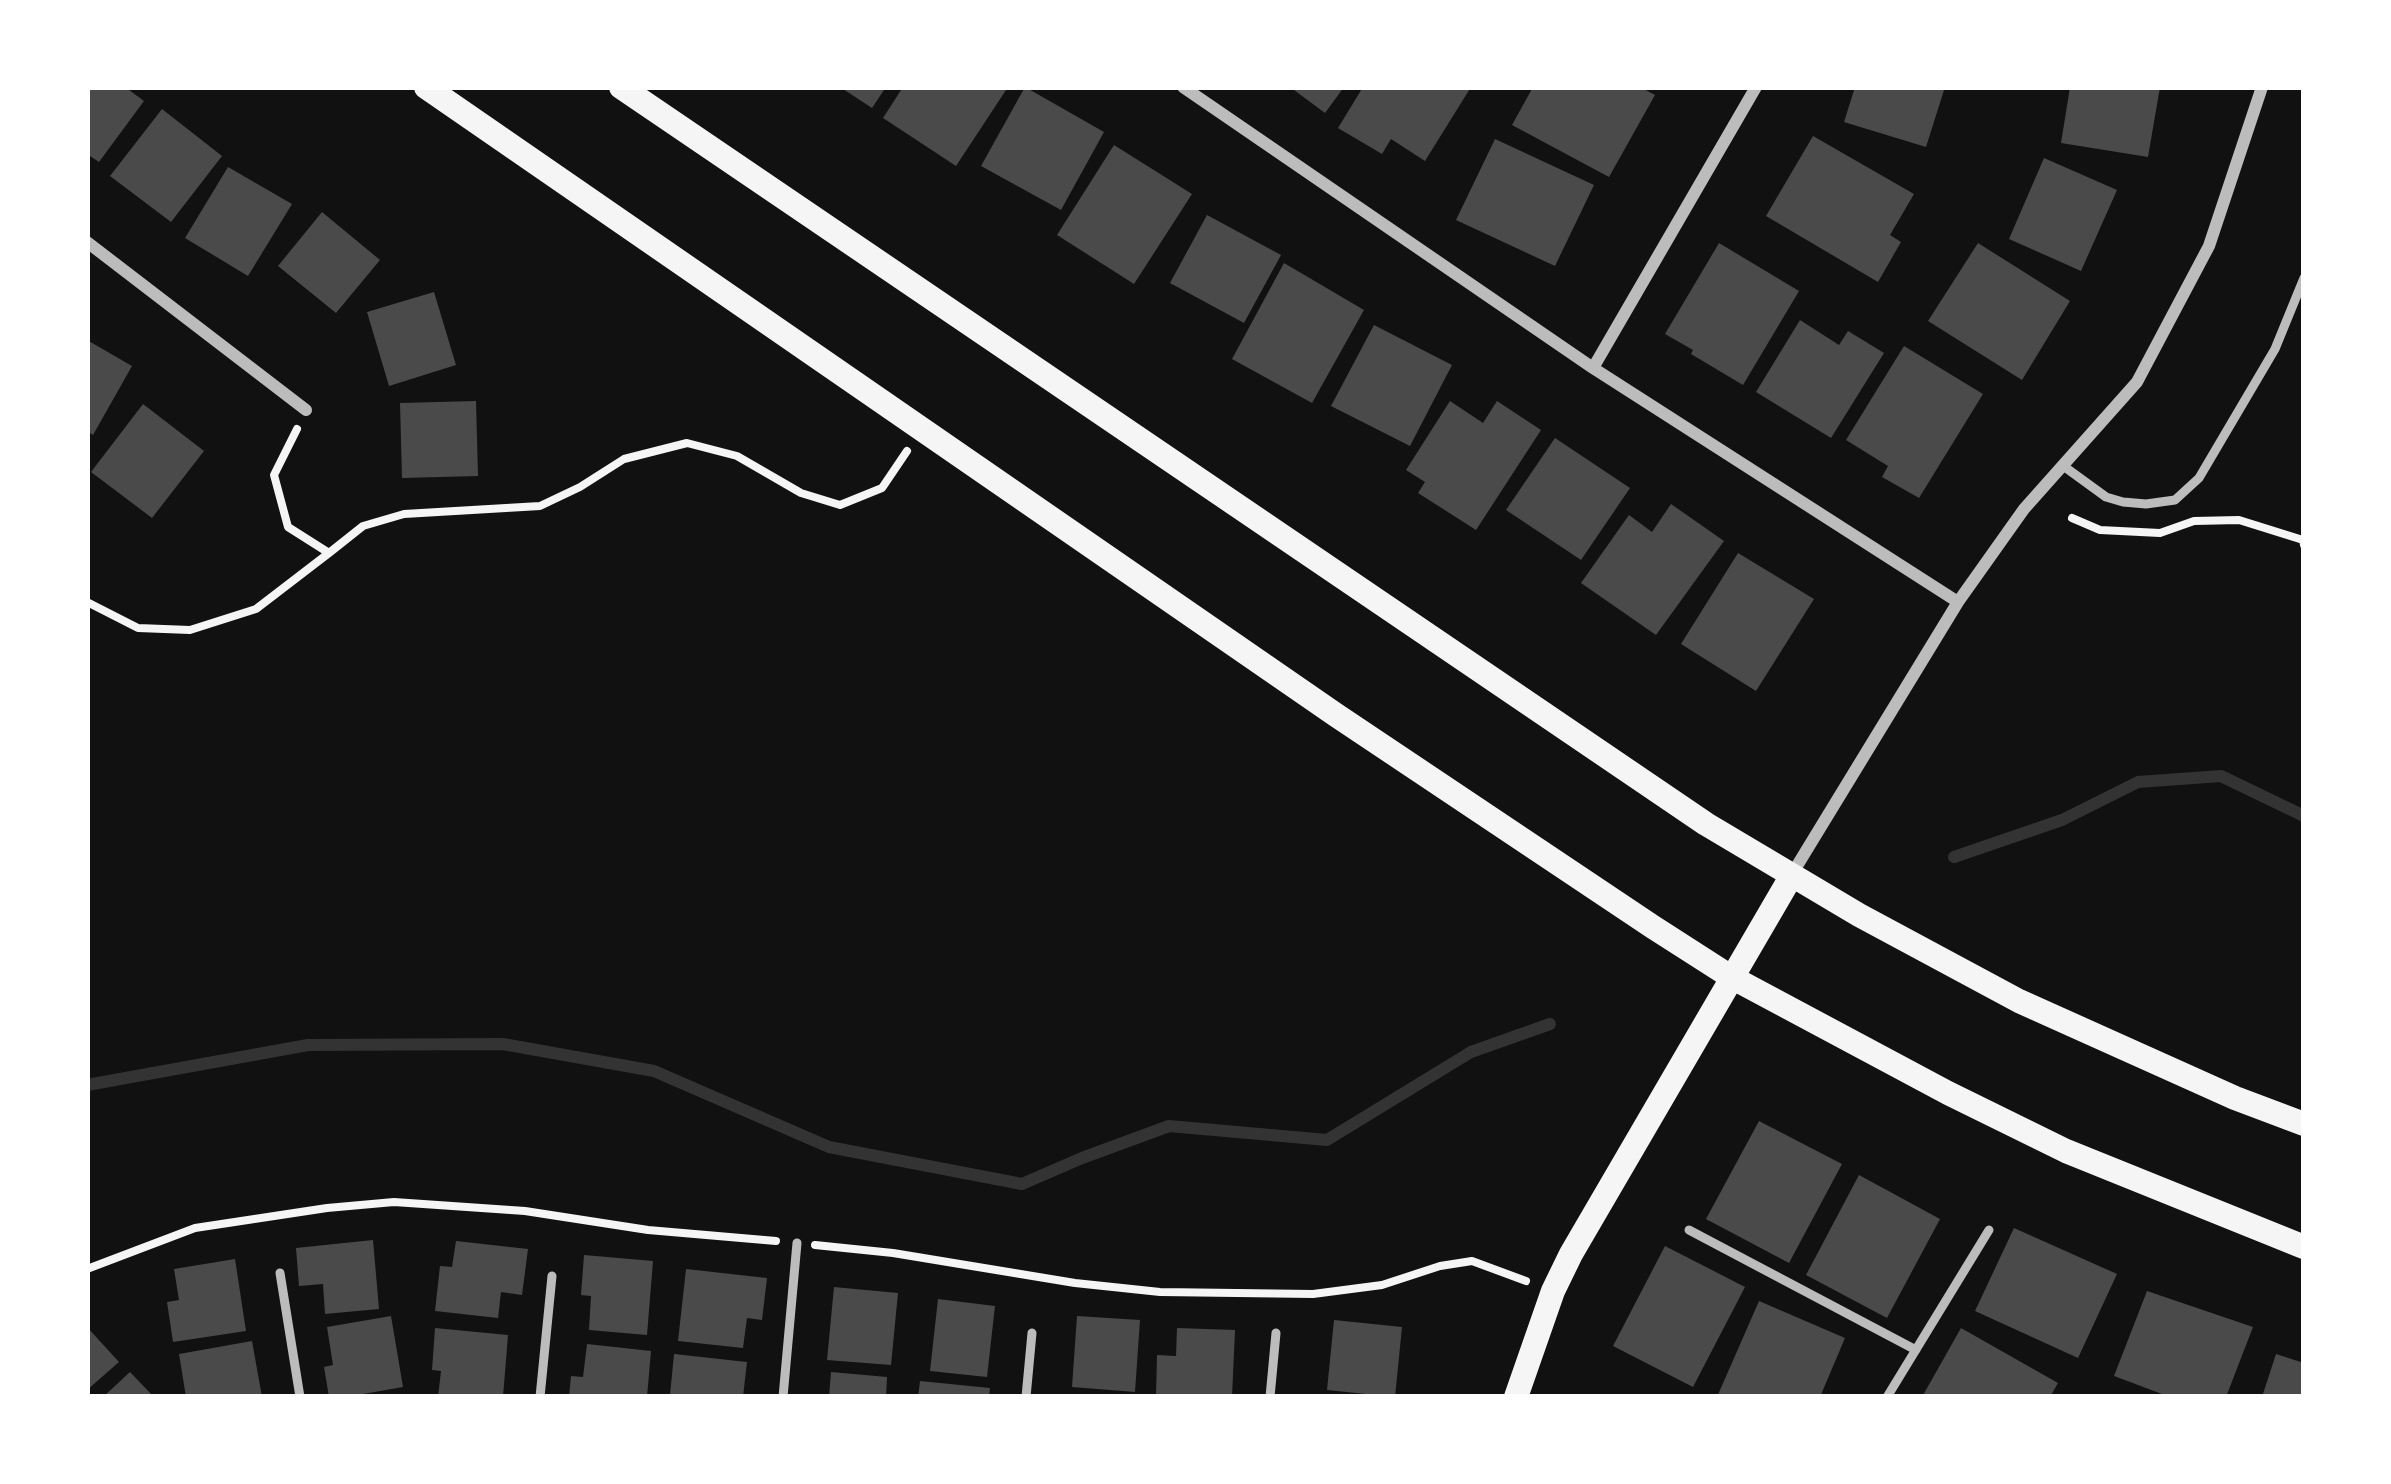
<!DOCTYPE html>
<html>
<head>
<meta charset="utf-8">
<style>
	body { margin:0 }
	#map { position:relative; width:2391px; height:1484px; overflow:hidden; background:#111; font-family:"Alegreya Sans",sans-serif }
	canvas { display:block }
	.frame { position:absolute; inset:0; border:90px solid #fff; pointer-events:none }
</style>
</head>
<body>
<div id="map">
<canvas width="2391" height="1484"></canvas>
<div class="frame"></div>
</div>
<script>
const g = document.querySelector('canvas').getContext('2d');
g.lineJoin = 'round';
const shape = rows => new Path2D(rows.map(r => 'M' + r).join(''));
function stroke(path, color, width, dash) { g.strokeStyle = color; g.lineWidth = width; g.lineCap = dash ? 'butt' : 'round'; g.setLineDash(dash || []); g.stroke(path); }
function paint(path, color) { g.fillStyle = color; g.fill(path, 'evenodd'); }
stroke(shape([
	[1954,857,2062,820,2138,782,2221,776,2304,816],
	[87,1085,308,1045,503,1044,654,1071,829,1147,1022,1184,1082,1158,1169,1126,1327,1140,1471,1052,1550,1024]
]), '#333', 12);
paint(shape([
	[87,87,125,87,144,101,99,162,87,154],
	[840,87,886,87,872,108],
	[903,87,1008,87,956,166,883,118],
	[1025,87,1104,132,1061,210,981,166],
	[1290,87,1344,87,1325,113],
	[1363,87,1471,87,1425,161,1391,139,1382,154,1338,128],
	[1533,87,1640,87,1655,95,1609,177,1512,125],
	[1855,87,1945,87,1926,147,1844,122],
	[2070,87,2160,87,2148,157,2061,143],
	[162,109,222,156,171,222,110,176],
	[1813,136,1914,194,1890,235,1901,242,1878,282,1766,216],
	[1495,139,1594,185,1555,266,1456,220],
	[1114,145,1192,194,1134,284,1057,235],
	[2044,158,2117,190,2081,271,2009,239],
	[228,167,292,204,248,276,185,238],
	[322,212,380,260,336,313,278,266],
	[1207,215,1281,255,1244,323,1170,283],
	[1719,243,1799,291,1743,385,1691,354,1693,350,1665,334],
	[1978,243,2070,301,2022,380,1928,321],
	[1284,263,1364,310,1312,403,1232,359],
	[434,292,456,365,389,386,367,312],
	[1800,320,1839,345,1848,331,1884,353,1831,438,1756,392],
	[1374,325,1452,365,1410,446,1331,406],
	[87,340,132,366,93,435,87,431],
	[1904,346,1983,394,1919,498,1882,477,1888,466,1846,440],
	[476,401,478,476,402,478,400,403],
	[1450,401,1483,423,1497,401,1541,430,1476,530,1418,493,1425,482,1406,470],
	[143,404,204,451,152,518,91,472],
	[1555,438,1630,488,1581,560,1506,510],
	[1671,504,1724,541,1656,635,1581,583,1629,515,1652,532],
	[1738,553,1814,599,1756,691,1681,644],
	[1759,1121,1842,1164,1789,1263,1706,1219],
	[1859,1175,1940,1219,1887,1318,1806,1275],
	[2014,1228,2117,1274,2078,1358,1975,1311],
	[373,1240,379,1309,325,1314,323,1284,299,1286,296,1248],
	[456,1241,528,1249,522,1295,501,1292,498,1318,435,1311,440,1266,452,1267],
	[1665,1246,1745,1287,1693,1387,1613,1346],
	[584,1255,653,1261,647,1335,589,1330,591,1296,581,1295],
	[235,1259,246,1331,173,1342,167,1302,179,1300,174,1269],
	[686,1269,767,1278,762,1320,747,1318,743,1348,678,1341],
	[834,1287,898,1293,891,1365,827,1360],
	[2147,1291,2253,1327,2226,1397,2170,1397,2114,1376],
	[938,1299,995,1306,987,1377,930,1371],
	[1759,1301,1845,1338,1820,1397,1717,1397],
	[391,1316,403,1387,346,1397,329,1397,324,1367,333,1365,327,1327],
	[1077,1316,1140,1320,1135,1392,1072,1387],
	[1334,1320,1402,1327,1395,1397,1327,1390],
	[87,1327,119,1362,87,1390],
	[435,1328,508,1335,503,1397,438,1397,441,1371,432,1370],
	[1177,1328,1235,1330,1232,1397,1156,1397,1157,1355,1176,1356],
	[1961,1328,2058,1383,2050,1397,1922,1397],
	[252,1341,262,1397,199,1397,198,1394,186,1397,179,1354],
	[587,1344,651,1351,647,1397,569,1397,571,1376,583,1377],
	[674,1354,747,1362,743,1397,670,1395],
	[2276,1354,2304,1363,2304,1397,2262,1397],
	[130,1372,154,1397,103,1397],
	[831,1372,887,1377,886,1397,829,1397],
	[920,1381,990,1388,989,1397,918,1397]
]), '#4a4a4a');
stroke(shape([
	[2072,518,2100,530,2160,533,2194,521,2239,520,2303,540,2304,545],
	[329,553,363,526,404,514,540,506,580,487,624,459,687,443,737,456,801,493,840,505,882,488,907,451],
	[87,602,138,628,190,630,256,609,329,553,288,527,274,475,297,429],
	[815,1245,893,1253,1075,1283,1160,1292,1313,1294,1382,1285,1440,1266,1472,1261,1526,1281],
	[87,1269,195,1228,327,1208,394,1202,525,1211,648,1230,776,1241]
]), '#f5f5f5', 8);
stroke(shape([
	[2062,465,2106,497,2123,502,2146,504,2175,500,2199,478,2275,349,2304,278],
	[1689,1230,1916,1350],
	[280,1273,300,1397],
	[540,1397,552,1276],
	[783,1397,797,1243],
	[1026,1397,1032,1333],
	[1270,1397,1276,1333],
	[1887,1397,1989,1230]
]), '#bcbcbc', 9);
stroke(shape([
	[1183,87,1593,368,1958,602],
	[87,242,306,410],
	[1593,368,1756,87],
	[1792,874,1958,602,2024,509,2137,382,2209,246,2262,87]
]), '#bcbcbc', 12);
stroke(shape([
	[426,87,1336,715,1653,927,1731,977,1948,1093,2066,1151,2304,1247],
	[621,87,1706,824,1859,915,2019,1001,2235,1098,2304,1124],
	[1516,1397,1553,1291,1571,1254,1792,875]
]), '#f5f5f5', 24);
</script>
</body>
</html>
